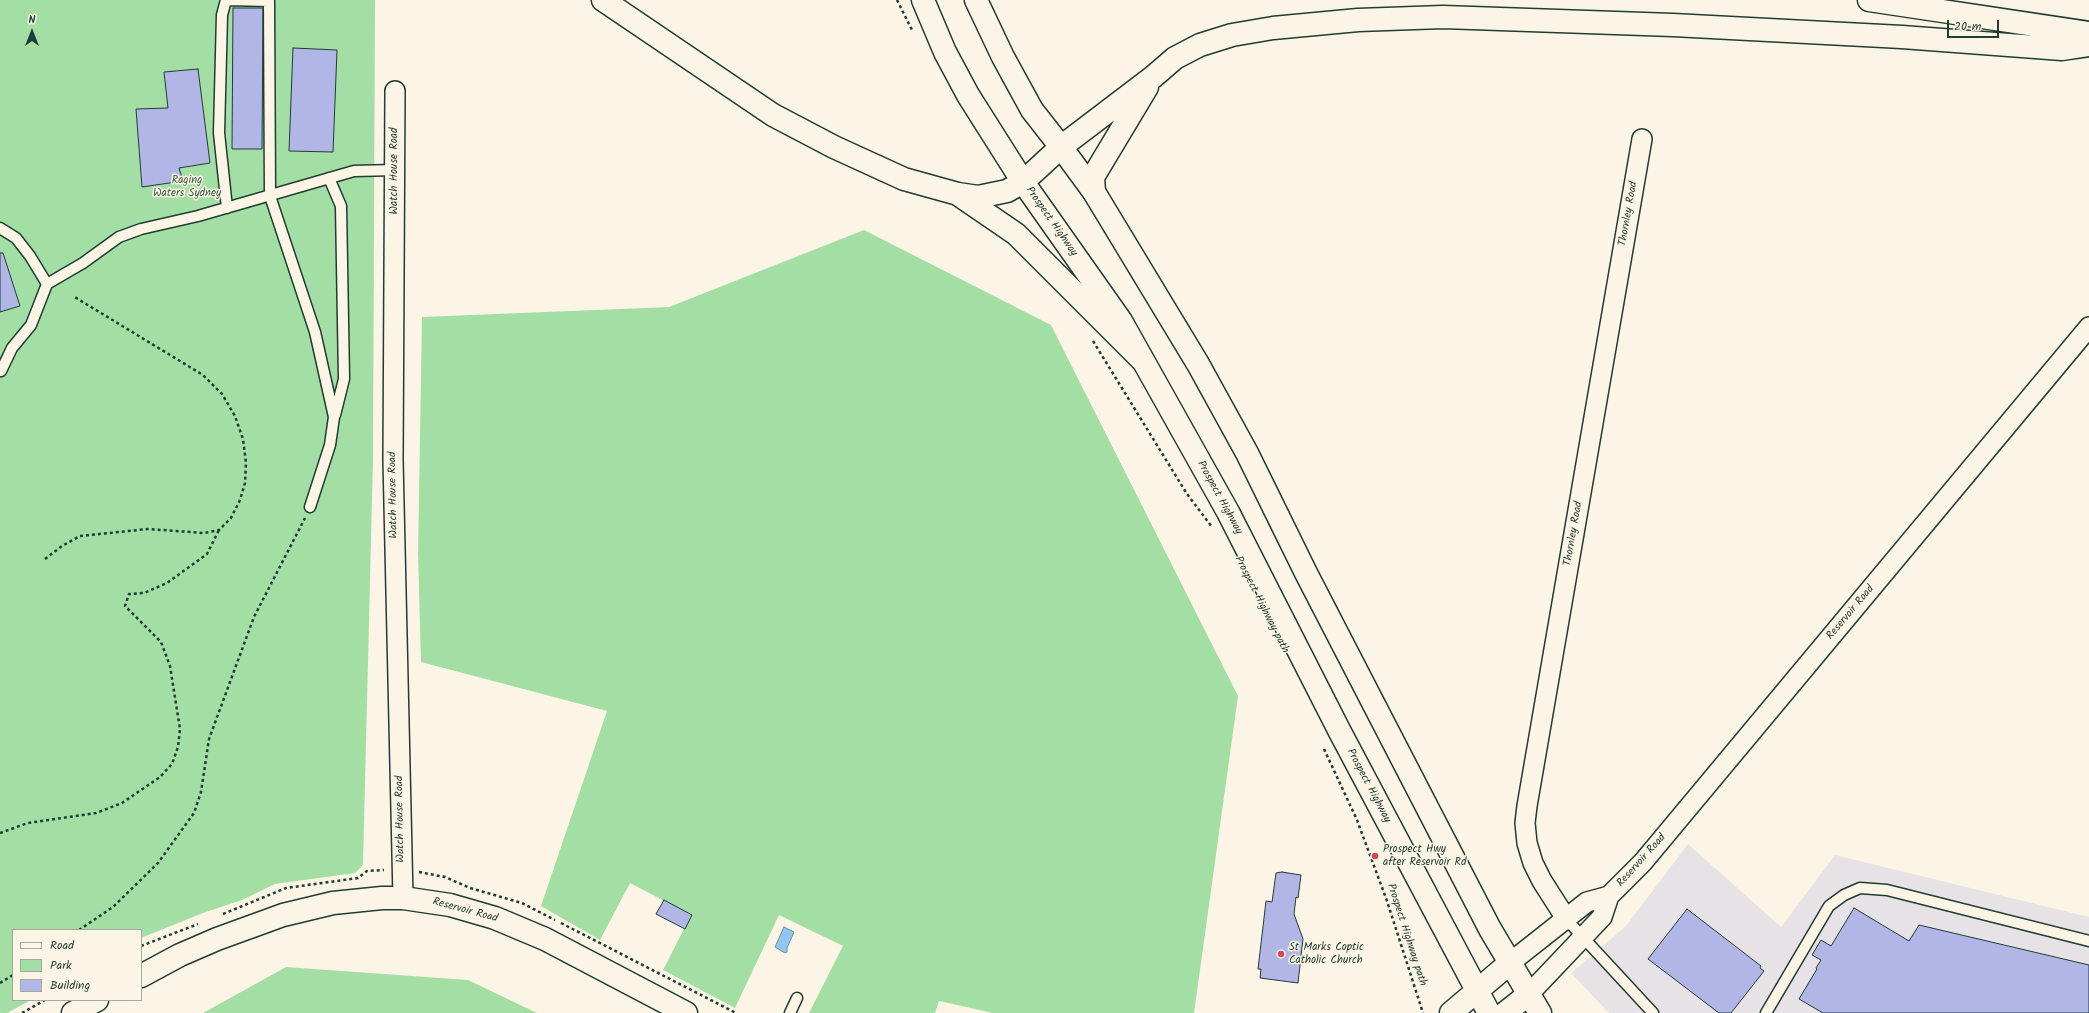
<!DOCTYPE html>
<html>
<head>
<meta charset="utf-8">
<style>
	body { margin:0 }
	#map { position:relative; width:2089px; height:1013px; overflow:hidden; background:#fcf5e5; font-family:Kalam,sans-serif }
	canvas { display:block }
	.legend { position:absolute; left:12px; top:929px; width:130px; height:72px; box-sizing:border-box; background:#fcf5e5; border:1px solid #a4ab9e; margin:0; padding:5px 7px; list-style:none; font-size:12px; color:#1f3d34 }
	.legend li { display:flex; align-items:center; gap:8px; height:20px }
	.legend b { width:20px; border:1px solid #a4ab9e }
	.north { position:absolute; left:12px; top:12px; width:40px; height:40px; -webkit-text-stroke:3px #fcf5e5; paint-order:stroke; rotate:0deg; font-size:11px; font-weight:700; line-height:16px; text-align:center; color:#1f3d34 }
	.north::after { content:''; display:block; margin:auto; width:14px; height:18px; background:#1f3d34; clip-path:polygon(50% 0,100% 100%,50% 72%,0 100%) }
	.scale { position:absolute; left:1947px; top:20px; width:52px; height:18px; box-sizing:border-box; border:2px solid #1f3d34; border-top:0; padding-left:5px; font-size:12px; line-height:14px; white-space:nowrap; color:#1f3d34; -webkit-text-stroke:3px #fcf5e5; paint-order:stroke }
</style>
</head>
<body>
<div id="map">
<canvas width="2089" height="1013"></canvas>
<ul class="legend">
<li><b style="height:5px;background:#fcf5e5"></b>Road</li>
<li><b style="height:11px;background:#a3dfa5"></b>Park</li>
<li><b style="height:11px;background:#b1b6e7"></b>Building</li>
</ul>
<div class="north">N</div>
<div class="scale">20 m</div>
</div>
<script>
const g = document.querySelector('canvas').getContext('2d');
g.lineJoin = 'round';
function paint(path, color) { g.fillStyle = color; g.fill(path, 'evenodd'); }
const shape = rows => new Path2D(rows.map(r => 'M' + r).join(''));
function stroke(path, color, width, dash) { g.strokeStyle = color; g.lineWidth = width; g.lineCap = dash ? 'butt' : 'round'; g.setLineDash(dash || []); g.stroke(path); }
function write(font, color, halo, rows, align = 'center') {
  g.font = font + ' Kalam,sans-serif'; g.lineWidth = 3; g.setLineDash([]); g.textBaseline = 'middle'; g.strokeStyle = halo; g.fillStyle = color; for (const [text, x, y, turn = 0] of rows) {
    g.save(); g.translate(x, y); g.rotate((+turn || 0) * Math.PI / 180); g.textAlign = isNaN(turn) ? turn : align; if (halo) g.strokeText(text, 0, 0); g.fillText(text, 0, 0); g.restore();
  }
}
paint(shape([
	[1688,844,1781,927,1835,855,2089,917,2089,1013,1609,1013,1571,973,1626,926]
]), '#e6e2e6');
paint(shape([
	[0,0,375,0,373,459,363,865,355,873,275,884,242,900,203,913,141,938,141,930,13,930,13,1000,31,1000,7,1013,0,1013],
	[864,230,1051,325,1238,696,1194,1013,993,1013,939,1001,935,1013,809,1013,843,946,779,915,735,1008,663,970,691,915,630,883,600,940,541,906,607,711,421,662,418,554,422,317,669,307],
	[286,967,468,980,537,1013,203,1013]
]), '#a3dfa5');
const water = shape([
	[784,927,794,932,787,948,787,952,785,953,775,947,784,927]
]);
paint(water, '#93c5f0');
stroke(water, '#658fa5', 1);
const building = shape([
	[233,8,263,8,262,149,232,149,233,8],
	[293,48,337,50,333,152,289,151,293,48],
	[198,69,210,163,179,168,183,181,142,187,136,109,168,108,164,72,198,69],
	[0,253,3,253,20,306,0,312,0,253],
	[1282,872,1301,875,1298,898,1296,897,1294,914,1303,939,1298,983,1260,978,1261,969,1258,969,1266,901,1272,902,1276,873,1282,872],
	[664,900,692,915,685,929,656,914,664,900],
	[1854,908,1909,941,1919,925,2089,965,2089,1013,1823,1013,1799,999,1817,969,1816,968,1821,960,1812,955,1821,940,1831,946,1854,908],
	[1687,909,1761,966,1760,968,1764,971,1731,1013,1719,1013,1648,959,1687,909]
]);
paint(building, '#b1b6e7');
stroke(building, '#1f3d34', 1);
const lane = shape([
	[226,0,222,15,219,133,227,208],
	[227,0,269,1,270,196,315,332,334,417,330,445,310,507],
	[329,178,341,206,344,379,335,415],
	[0,228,16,238,30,256,47,284],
	[1,371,12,348,31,325,47,284,83,263,119,237,141,229,198,216,354,171,395,170],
	[1567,920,1653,1013],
	[790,1013,797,998],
	[1766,1013,1829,906,1844,895,1860,888,1887,890,2089,941]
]);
const street = shape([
	[395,91,393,460,403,898],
	[1567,920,1542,881,1533,863,1527,843,1525,823,1527,806,1642,139],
	[1511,962,1587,902,1609,896],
	[1529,994,1602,917,1609,896,1643,862,2089,327]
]);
const secondary = shape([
	[1061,147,1094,192,1198,364,1247,453,1306,573,1490,929,1540,1013],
	[1023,182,1121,321,1228,512,1340,732,1489,1013],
	[141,976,180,955,217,939,283,915,333,903,382,898,403,898,450,905,495,918,545,939,686,1013],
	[73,1013,97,1000],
	[1451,1013,1511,962],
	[1505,1013,1529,994]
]);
const primary = shape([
	[923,0,945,52,968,95,1023,182],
	[976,0,1003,57,1032,110,1061,147]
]);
const highway = shape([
	[603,0,773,115,834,147,904,179,958,194,978,197,1007,191,1023,182,1061,147,1153,77,1175,58,1200,45,1232,35,1273,28,1358,20,1443,17,1673,25,1902,37,2062,49,2089,45],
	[1869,0,2089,33],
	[1094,192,1093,177,1147,87],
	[959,195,1016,234,1143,361]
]);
stroke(lane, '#1f3d34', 13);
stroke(street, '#1f3d34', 22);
stroke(secondary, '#1f3d34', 25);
stroke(primary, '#1f3d34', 25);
stroke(highway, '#1f3d34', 25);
stroke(shape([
	[897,0,912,30],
	[1093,341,1187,494,1212,527],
	[45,559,62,546,80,536,148,529,204,533,219,530,231,518,240,500,245,483,246,463,243,439,235,416,222,394,203,375,73,296],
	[1324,749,1357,820,1387,901,1423,1013],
	[0,833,28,823,96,813,122,803,160,777,172,764,178,747,180,729,170,666,161,642,125,606,129,594,144,593,167,583,207,554,219,530],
	[419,872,445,877,470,888,522,903,555,920],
	[223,914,286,888,358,878,367,871,384,870],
	[561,923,736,1013],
	[79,930,113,907,158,863,194,813,201,792,209,739,254,617,305,518],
	[141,946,198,924],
	[0,983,13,975],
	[22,1013,45,1000]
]), '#1f3d34', 2.5, [3, 3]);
stroke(lane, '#fcf5e5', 10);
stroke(street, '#fcf5e5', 19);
stroke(secondary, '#fcf5e5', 22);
stroke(primary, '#fcf5e5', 22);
stroke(highway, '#fcf5e5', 22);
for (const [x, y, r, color] of [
	[1375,856,4,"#d1495b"],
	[1281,954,4,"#d1495b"]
]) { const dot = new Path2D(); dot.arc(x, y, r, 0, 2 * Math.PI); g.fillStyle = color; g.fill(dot); stroke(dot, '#fcf5e5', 1.5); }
write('11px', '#1f3d34', '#fcf5e5', [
	["Watch House Road",395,171,-90],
	["Thornley Road",1629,214,-80],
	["Prospect Highway",1051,222,55],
	["Watch House Road",394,495,-91],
	["Prospect Highway",1219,498,61],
	["Thornley Road",1574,534,-80],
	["Prospect Highway path",1261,605,63],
	["Reservoir Road",1851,613,-50],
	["Prospect Highway",1368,786,62],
	["Watch House Road",401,819,-91],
	["Reservoir Road",1642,861,-48],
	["Reservoir Road",465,911,15],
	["Prospect Highway path",1406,935,72]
]);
write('11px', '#395d4b', '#fcf5e5', [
	["Raging",187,181],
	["Waters Sydney",187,194]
]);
write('11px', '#1f3d34', '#fcf5e5', [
	["Prospect Hwy",1383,850],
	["after Reservoir Rd",1383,863],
	["St Marks Coptic",1289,948],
	["Catholic Church",1289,961]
], 'left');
</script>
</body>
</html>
